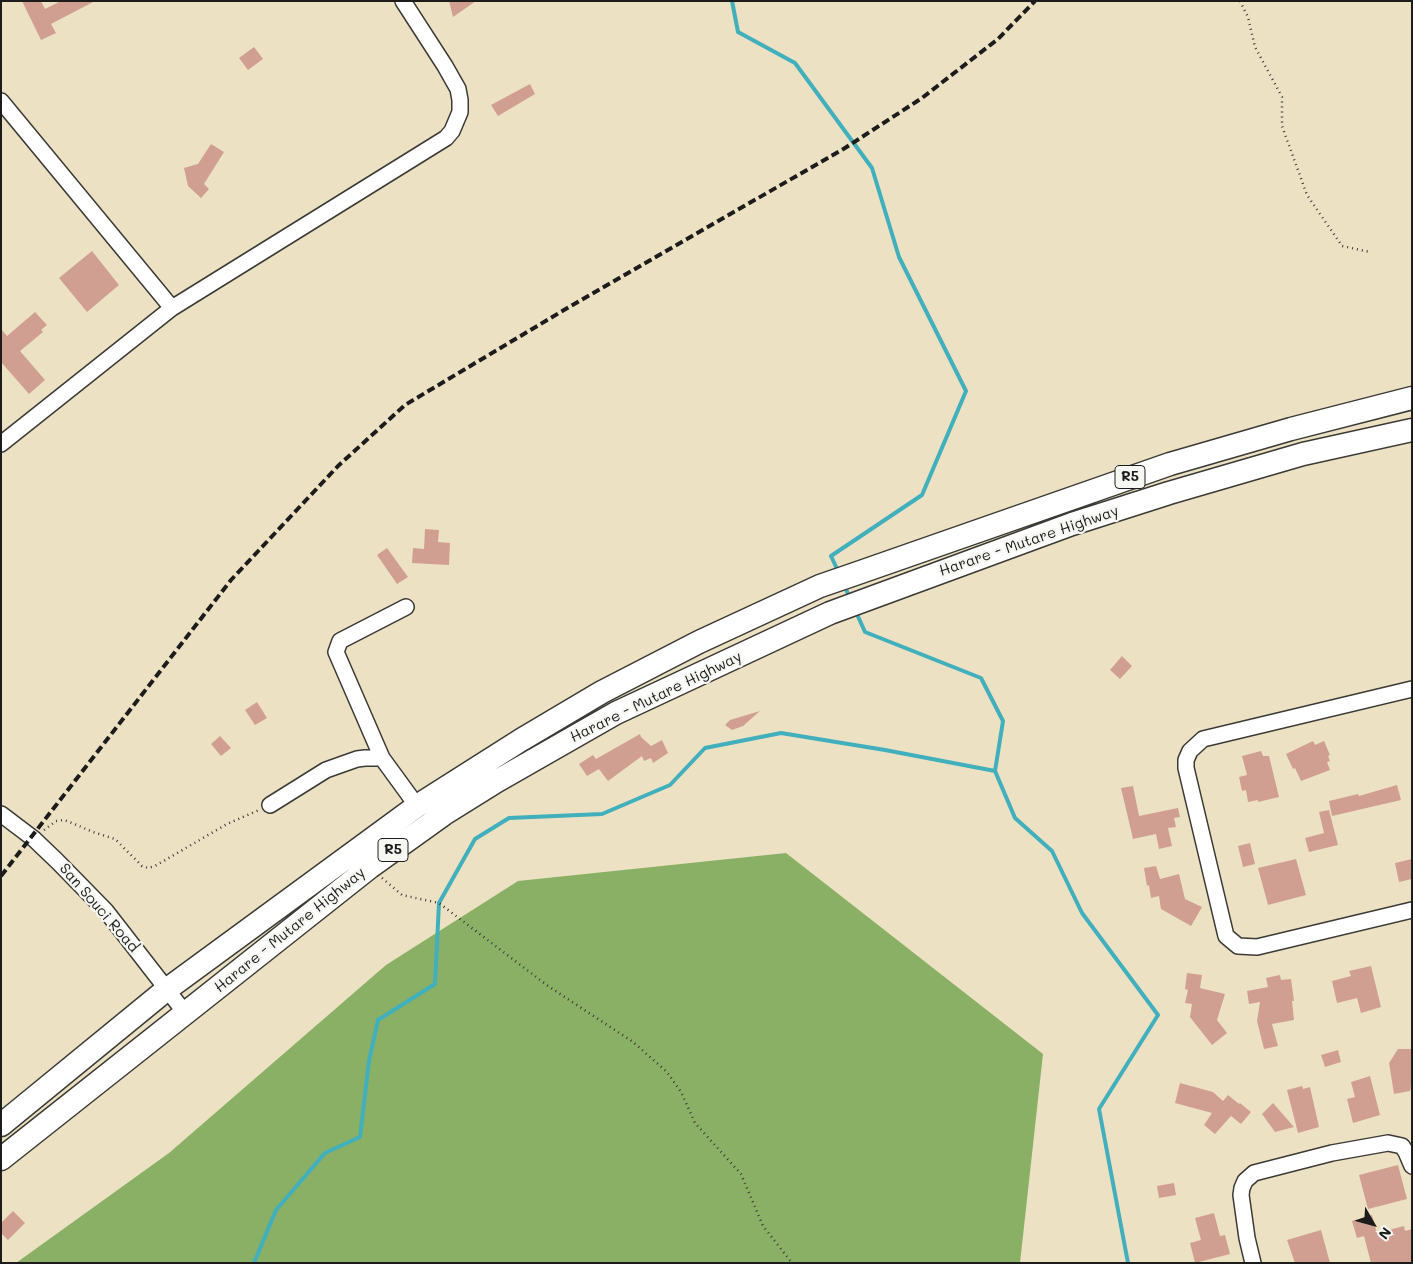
<!DOCTYPE html>
<html>
<head>
<meta charset="utf-8">
<style>
	body { margin:0 }
	#map { position:relative; width:1413px; height:1264px; overflow:hidden; background:#ece2c3; font-family:Mali,sans-serif }
	canvas { display:block }
	.frame { position:absolute; inset:0; border:2px solid #1c1c1c; pointer-events:none }
	.north { position:absolute; left:1348px; top:1199px; width:50px; height:50px; -webkit-text-stroke:4px #f6f6f2; paint-order:stroke; rotate:128deg; font-size:14px; font-weight:700; line-height:20px; text-align:center; color:#1c1c1c }
	.north::after { content:''; display:block; margin:auto; width:18px; height:22px; background:#1c1c1c; clip-path:polygon(50% 0,100% 100%,50% 72%,0 100%) }
</style>
</head>
<body>
<div id="map">
<canvas width="1413" height="1264"></canvas>
<div class="frame"></div>
<div class="north">N</div>
</div>
<script>
const g = document.querySelector('canvas').getContext('2d');
g.lineJoin = 'round';
function paint(path, color) { g.fillStyle = color; g.fill(path, 'evenodd'); }
const shape = rows => new Path2D(rows.map(r => 'M' + r).join(''));
function stroke(path, color, width, dash) { g.strokeStyle = color; g.lineWidth = width; g.lineCap = dash ? 'butt' : 'round'; g.setLineDash(dash || []); g.stroke(path); }
function write(font, color, halo, rows, align = 'center') {
  g.font = font + ' Mali,sans-serif'; g.lineWidth = 4.5; g.setLineDash([]); g.textBaseline = 'middle'; g.strokeStyle = halo; g.fillStyle = color; for (const [text, x, y, turn = 0] of rows) {
    g.save(); g.translate(x, y); g.rotate((+turn || 0) * Math.PI / 180); g.textAlign = isNaN(turn) ? turn : align; if (halo) g.strokeText(text, 0, 0); g.fillText(text, 0, 0); g.restore();
  }
}
paint(shape([
	[786,853,1043,1054,1020,1263,16,1263,169,1153,386,965,518,881]
]), '#8ab065');
stroke(shape([
	[732,1,738,32,795,63,872,168,899,257,966,391,922,495,831,556,838,571],
	[844,584,850,599],
	[856,612,865,632,981,678,1003,721,995,771,1015,818,1052,851,1082,913,1158,1015,1099,1109,1128,1263],
	[254,1263,276,1210,325,1153,360,1137,369,1061,378,1020,435,984,439,903,475,839,509,818,602,814,670,785,705,748,781,733,885,750,995,771]
]), '#41afbc', 4);
paint(shape([
	[22,1,41,1,45,9,61,1,95,1,51,24,56,33,41,40],
	[449,1,476,1,453,17],
	[254,47,263,59,248,70,239,58],
	[530,84,535,94,498,116,491,105],
	[211,144,224,152,204,184,209,189,201,198,188,186,184,168,198,164],
	[92,251,119,285,87,312,59,278],
	[35,312,47,325,41,330,43,332,20,351,45,380,29,394,1,362,1,329,7,336],
	[425,529,439,530,438,542,450,543,449,565,412,563,413,548,424,549],
	[387,548,408,577,397,584,377,555],
	[1122,656,1132,666,1120,679,1110,670],
	[257,702,267,718,255,725,245,710],
	[760,711,743,726,732,730,725,725,730,720],
	[640,734,641,737,651,746,662,740,668,753,653,763,651,758,644,761,642,756,608,781,599,769,587,776,579,764,593,755,596,759],
	[220,736,231,748,221,756,211,744],
	[1313,741,1315,745,1324,741,1330,755,1328,756,1330,761,1327,762,1330,770,1301,781,1295,768,1293,769,1286,754],
	[1261,751,1263,756,1269,756,1279,797,1258,802,1258,800,1248,802,1246,790,1242,791,1239,777,1247,775,1242,756],
	[1397,785,1401,800,1332,816,1329,801,1358,794,1359,796],
	[1133,786,1139,816,1178,808,1180,817,1174,818,1176,827,1168,828,1172,846,1159,849,1156,834,1133,839,1121,788],
	[1329,810,1338,845,1309,852,1305,838,1324,833,1319,812],
	[1250,843,1255,864,1243,867,1238,846],
	[1296,859,1306,895,1268,905,1258,868],
	[1412,859,1412,879,1399,882,1395,863],
	[1156,866,1160,879,1179,874,1185,899,1202,907,1191,926,1161,909,1159,896,1151,898,1149,885,1147,886,1144,868],
	[1371,966,1381,1007,1361,1013,1357,998,1337,1003,1332,981,1351,976,1349,971],
	[1187,973,1202,975,1200,988,1225,994,1217,1020,1227,1033,1212,1045,1190,1017,1192,1004,1185,1003,1188,990,1185,989],
	[1280,975,1281,980,1291,979,1294,1001,1292,1001,1294,1020,1272,1024,1278,1046,1264,1049,1257,1021,1260,1002,1249,1004,1247,991,1268,987,1266,978],
	[1398,1049,1412,1049,1412,1081,1410,1091,1394,1094,1389,1063],
	[1338,1050,1341,1062,1325,1067,1321,1055],
	[1370,1076,1380,1115,1353,1123,1347,1099,1355,1097,1351,1082],
	[1180,1083,1213,1092,1223,1101,1228,1095,1239,1104,1240,1103,1251,1112,1241,1124,1231,1116,1215,1134,1204,1125,1212,1113,1175,1103],
	[1302,1086,1303,1089,1310,1087,1319,1127,1298,1133,1287,1090],
	[1273,1103,1294,1127,1275,1132,1262,1114],
	[1398,1165,1407,1199,1368,1209,1359,1175],
	[1174,1183,1176,1195,1159,1198,1157,1186],
	[13,1211,25,1223,8,1240,1,1233,1,1223],
	[1214,1213,1220,1236,1225,1235,1230,1254,1195,1263,1190,1243,1201,1240,1195,1218],
	[1372,1215,1377,1233,1404,1226,1405,1231,1412,1229,1412,1263,1371,1263,1364,1236,1357,1238,1352,1221],
	[1321,1230,1330,1263,1295,1263,1287,1240]
]), '#d19f91');
const minor = shape([
	[1,101,172,308],
	[1,444,172,308,446,138,452,131,460,112,460,100,458,89,445,66,403,1],
	[1412,689,1203,739,1190,751,1186,760,1186,768,1226,936,1238,946,1257,947,1412,910],
	[382,758,336,652,340,641,406,607],
	[270,805,326,770,357,759,365,758,382,758,417,806],
	[1,814,34,839,57,861,106,911,186,1014],
	[1253,1263,1247,1238,1241,1195,1242,1188,1245,1181,1254,1173,1332,1153,1388,1143,1402,1146,1406,1152,1412,1166]
]);
const highway = shape([
	[1,1125,166,990,417,806,521,740,602,692,699,642,820,586,855,574,1170,464,1291,429,1412,398],
	[1,1159,370,867,444,814,497,781,616,713,830,613,1072,524,1169,493,1303,454,1412,430]
]);
stroke(minor, '#3b3a35', 18);
stroke(highway, '#3b3a35', 25);
stroke(shape([
	[1240,1,1248,17,1255,47,1282,97,1282,126,1307,195,1342,246,1370,252],
	[44,830,56,821,64,820,72,823,93,832,115,839,142,866,148,868,155,866,227,824,259,810],
	[382,878,402,895,439,903,548,986,633,1042,667,1072,681,1092,695,1123,741,1174,763,1226,792,1263]
]), '#3b3a35', 2.5, [1, 4]);
stroke(minor, '#fff', 15);
stroke(highway, '#fff', 22);
stroke(shape([
	[1,876,231,580,338,466,405,405,569,307,845,148,922,98,998,39,1035,1]
]), '#1c1c1c', 4, [8, 4]);
for (const [x, y, w] of [
	[1130,477,30],
	[393,850,30]
]) { const box = new Path2D(); box.roundRect(x - w / 2, y - 11.5, w, 23, 4); g.fillStyle = '#f6f6f2'; g.fill(box); stroke(box, '#1c1c1c', 1); }
write('bold 14px', '#1c1c1c', null, [
	["R5",1130,477],
	["R5",393,850]
]);
write('15px', '#1c1c1c', '#f6f6f2', [
	["Harare - Mutare Highway",1029,541,-19],
	["Harare - Mutare Highway",656,697,-26],
	["San Souci Road",99,908,49],
	["Harare - Mutare Highway",290,930,-39]
]);
</script>
</body>
</html>
